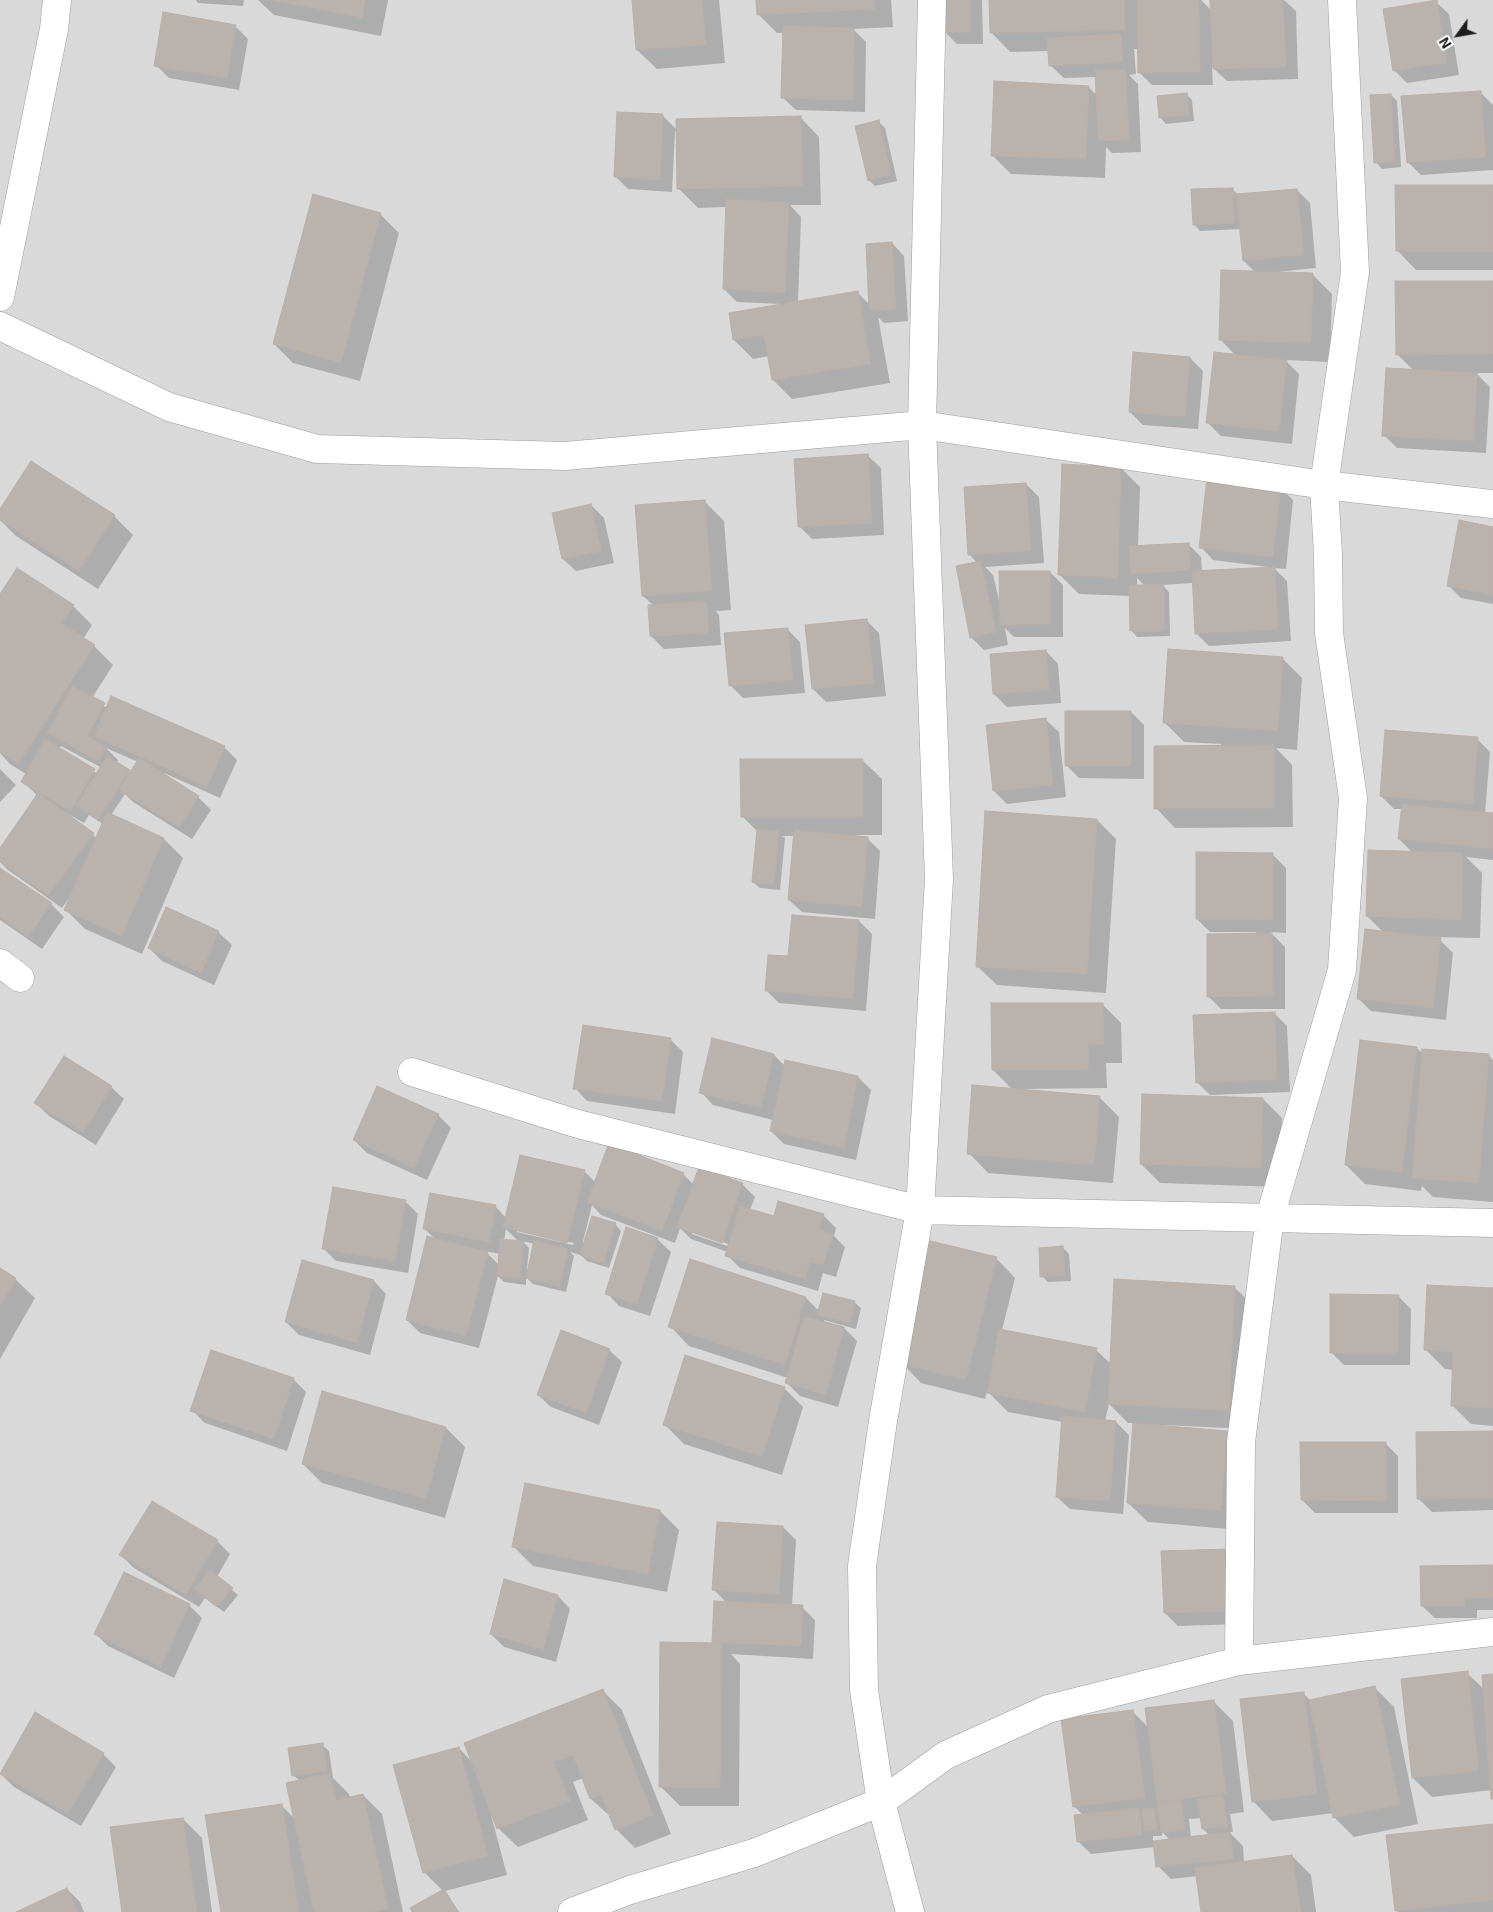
<!DOCTYPE html>
<html>
<head>
<meta charset="utf-8">
<style>
	body { margin:0 }
	#map { position:relative; width:1493px; height:1912px; overflow:hidden; background:#ece9e3; font-family:"Exo 2",sans-serif }
	canvas { display:block }
	.north { position:absolute; left:1433px; top:10px; width:50px; height:50px; -webkit-text-stroke:4px #fff; paint-order:stroke; rotate:238deg; font-size:14px; font-weight:700; line-height:20px; text-align:center; color:#1c1c1c }
	.north::after { content:''; display:block; margin:auto; width:18px; height:22px; background:#1c1c1c; clip-path:polygon(50% 0,100% 100%,50% 72%,0 100%) }
</style>
</head>
<body>
<div id="map">
<canvas width="1493" height="1912"></canvas>
<div class="north">N</div>
</div>
<script>
const g = document.querySelector('canvas').getContext('2d');
g.lineJoin = 'round';
function paint(path, color) { g.fillStyle = color; g.fill(path, 'evenodd'); }
const shape = rows => new Path2D(rows.map(r => 'M' + r).join(''));
function stroke(path, color, width, dash) { g.strokeStyle = color; g.lineWidth = width; g.lineCap = dash ? 'butt' : 'round'; g.setLineDash(dash || []); g.stroke(path); }
paint(shape([
	[0,0,1493,0,1493,1912,0,1912]
]), '#dad9d9');
paint(shape([
	[196,0,244,0,243,6,198,3],
	[258,0,388,0,381,36,274,15],
	[633,0,719,0,725,63,657,69,637,50],
	[757,0,891,0,893,27,853,29,866,42,865,112,796,110,783,98,784,33,777,33,758,14],
	[944,0,982,0,983,44,957,44,944,31],
	[990,0,1201,0,1212,11,1234,0,1284,0,1296,11,1298,79,1227,81,1212,67,1213,85,1152,85,1139,72,1139,49,1134,49,1136,74,1129,75,1138,84,1141,152,1112,153,1106,147,1105,178,1011,174,992,155,1088,87,1098,96,1097,77,1064,78,1051,66,1050,51,1010,52,991,32],
	[1436,2,1449,14,1459,75,1407,83,1394,70],
	[235,26,248,39,239,90,169,78,156,65],
	[1480,92,1493,105,1493,170,1421,175,1408,162],
	[1186,94,1192,100,1194,121,1166,124,1160,117],
	[1391,95,1397,101,1401,167,1382,169,1376,162],
	[662,115,677,130,800,117,819,137,821,205,790,205,801,217,798,303,858,293,870,305,892,243,904,256,908,321,884,323,878,317,890,383,792,399,773,380,769,356,753,359,734,340,782,304,737,302,724,289,727,207,698,208,678,188,677,131,675,131,672,192,628,189,615,176],
	[879,122,885,128,897,181,875,186,869,180],
	[1493,186,1493,270,1416,270,1397,250],
	[1232,189,1238,195,1297,190,1310,203,1316,268,1276,272,1276,273,1313,275,1332,294,1330,362,1285,360,1299,374,1292,444,1221,436,1208,423,1236,356,1220,339,1256,273,1244,261,1241,229,1200,231,1194,224],
	[380,214,399,233,360,381,293,363,274,344],
	[1493,282,1493,373,1476,373,1490,387,1486,453,1397,448,1384,435,1413,370,1397,354],
	[1190,358,1203,371,1198,429,1143,425,1130,412],
	[868,456,881,468,884,535,812,539,799,526],
	[1121,468,1140,487,1138,547,1188,544,1201,557,1202,572,1268,568,1268,567,1213,560,1201,547,1280,487,1293,500,1286,569,1274,568,1287,581,1291,641,1209,646,1196,633,1193,583,1162,585,1169,592,1170,636,1137,637,1131,630,1131,596,1079,594,1060,575],
	[1137,578,1145,586,1137,586],
	[1026,484,1039,497,1044,563,985,567,993,575,1000,604,1050,572,1063,585,1063,637,1014,637,1005,628,1008,645,984,650,971,637,977,563,969,554],
	[705,502,724,521,731,610,716,611,719,615,721,645,664,649,651,636,653,605,643,596],
	[591,505,604,518,614,563,576,571,563,559],
	[0,511,114,516,133,535,98,589,16,536,0,520],
	[1493,528,1493,604,1461,598,1448,585],
	[0,596,73,606,92,625,83,639,94,646,113,665,92,698,107,708,224,747,237,760,220,798,164,773,163,775,198,797,211,810,192,839,133,802,125,794,111,815,164,839,183,858,142,954,85,929,66,910,71,895,62,908,8,870,0,862,0,850,38,796,22,781,26,774,10,764,0,753],
	[61,746,102,768,98,774,59,749],
	[106,748,138,762,131,773,117,763,118,760],
	[65,812,84,823,89,815,103,824,97,838,64,813],
	[866,620,879,633,886,696,826,702,813,689],
	[787,629,800,642,805,693,743,698,730,685],
	[1046,651,1058,664,1061,703,1007,707,994,694],
	[1283,659,1302,678,1297,750,1276,748,1292,765,1293,827,1175,828,1156,808,1221,746,1221,744,1184,742,1164,722],
	[1131,712,1144,725,1144,779,1079,778,1066,765],
	[1046,720,1059,732,1066,797,1007,804,994,791],
	[1477,739,1490,752,1485,814,1493,814,1493,860,1466,857,1482,873,1480,938,1432,937,1432,939,1440,940,1453,953,1446,1020,1371,1011,1358,998,1384,933,1367,916,1413,853,1399,839,1402,809,1394,809,1381,796],
	[862,760,882,779,882,835,856,835,856,837,867,838,880,851,875,919,802,912,789,900,795,836,782,836,785,838,780,890,760,888,753,882,758,832,742,816],
	[0,769,16,785,0,802],
	[1097,820,1116,839,1106,993,997,985,977,966],
	[1273,855,1286,868,1286,933,1270,932,1285,947,1285,1009,1221,1009,1208,996,1256,935,1256,932,1210,932,1197,919],
	[0,869,51,904,64,917,42,949,0,920],
	[167,908,219,933,232,945,214,985,162,961,149,948],
	[859,921,872,934,866,1011,779,1003,766,990,789,958],
	[1102,1004,1121,1023,1122,1063,1106,1063,1107,1088,1023,1089,1023,1091,1100,1098,1119,1117,1113,1183,988,1173,969,1153,1013,1090,993,1070],
	[1274,1013,1287,1026,1290,1092,1210,1095,1197,1082],
	[670,1039,683,1052,675,1114,587,1101,575,1088],
	[1417,1048,1423,1054,1488,1055,1493,1060,1493,1202,1433,1197,1422,1186,1421,1191,1365,1184,1346,1165],
	[774,1055,785,1066,786,1061,858,1077,871,1090,856,1160,784,1144,771,1131,773,1120,713,1105,701,1092],
	[111,1087,124,1099,96,1145,49,1116,36,1103],
	[1263,1099,1282,1118,1279,1187,1160,1183,1141,1164],
	[438,1115,451,1128,427,1180,367,1153,354,1140],
	[584,1171,596,1183,683,1174,694,1185,742,1184,755,1197,750,1210,775,1218,823,1215,836,1228,834,1236,845,1247,836,1277,823,1273,818,1291,740,1268,727,1255,728,1252,691,1239,680,1228,675,1243,601,1215,592,1205,583,1242,585,1242,615,1224,621,1231,609,1268,587,1261,581,1255,570,1252,574,1256,566,1292,533,1284,526,1277,526,1285,504,1282,498,1276,479,1348,420,1333,407,1320,436,1240,424,1228,495,1206,506,1218],
	[506,1229,519,1242,504,1240],
	[517,1229,574,1243,573,1245,517,1232],
	[692,1231,728,1244,727,1246,692,1234],
	[522,1241,535,1244,529,1269,527,1269,529,1248],
	[485,1251,500,1254,499,1265],
	[405,1201,418,1214,408,1273,336,1261,323,1248],
	[654,1236,671,1252,650,1316,619,1306,607,1293],
	[1063,1248,1069,1254,1071,1281,1048,1282,1042,1276],
	[996,1258,1015,1278,1002,1330,1096,1350,1111,1364,1234,1287,1254,1306,1248,1429,1162,1425,1162,1427,1227,1432,1246,1452,1240,1530,1148,1522,1128,1503,1134,1423,1128,1423,1109,1404,1105,1421,1116,1422,1129,1435,1123,1514,1070,1509,1057,1497,1063,1422,1008,1412,987,1391,985,1399,921,1383,902,1363],
	[0,1270,15,1279,35,1298,0,1359],
	[374,1281,386,1294,370,1355,299,1335,286,1322],
	[1493,1290,1493,1426,1471,1424,1452,1405,1454,1370,1445,1369,1426,1350],
	[1398,1296,1411,1309,1410,1365,1344,1365,1331,1352],
	[806,1298,819,1311,854,1302,861,1308,856,1329,824,1320,824,1323,844,1328,857,1341,838,1407,800,1396,787,1383,788,1378,689,1346,670,1326],
	[609,1350,622,1362,599,1425,551,1407,538,1395],
	[293,1379,306,1392,287,1451,205,1423,192,1410],
	[784,1388,803,1407,782,1475,684,1444,665,1425],
	[446,1428,465,1447,445,1518,322,1483,303,1464],
	[1493,1432,1493,1510,1432,1512,1419,1499],
	[1385,1443,1398,1456,1398,1513,1315,1513,1302,1500],
	[660,1511,679,1530,667,1592,533,1566,514,1547],
	[783,1527,796,1540,792,1606,802,1607,815,1620,813,1659,731,1654,740,1664,739,1806,680,1806,660,1786,717,1644,714,1641,727,1603,714,1590],
	[217,1541,230,1554,217,1577,238,1595,224,1612,205,1598,199,1607,134,1568,121,1555],
	[1228,1550,1243,1624,1178,1626,1165,1613],
	[1493,1567,1493,1610,1477,1610,1477,1618,1435,1618,1422,1606],
	[124,1573,189,1605,202,1618,174,1678,108,1646,95,1633],
	[558,1596,570,1609,556,1662,504,1647,491,1634],
	[1467,1673,1485,1690,1493,1675,1493,1799,1492,1790,1432,1797,1413,1778],
	[1375,1688,1394,1707,1418,1824,1354,1837,1335,1818,1334,1813,1272,1821,1253,1801,1304,1694,1311,1701],
	[603,1691,622,1710,671,1834,635,1848,616,1829,611,1817,591,1799,583,1778,573,1782,588,1820,518,1847,498,1828,492,1811,490,1811,507,1875,445,1891,459,1912,413,1912,443,1891,424,1872,459,1748,472,1762],
	[1214,1702,1233,1721,1244,1812,1230,1814,1233,1832,1229,1832,1243,1846,1244,1862,1292,1856,1311,1875,1316,1912,1203,1912,1198,1876,1171,1879,1158,1866,1155,1847,1091,1854,1078,1841,1083,1815,1074,1806,1132,1711,1149,1728],
	[1202,1818,1203,1829,1210,1836,1191,1838,1189,1819],
	[1162,1832,1170,1840,1153,1842,1153,1836,1162,1836],
	[322,1745,329,1751,333,1778,349,1794,350,1798,363,1795,382,1814,403,1912,222,1912,281,1805,295,1819,300,1781,293,1775],
	[103,1754,116,1767,81,1826,14,1787,1,1774],
	[183,1819,202,1838,212,1912,123,1912],
	[1493,1825,1493,1912,1398,1912,1396,1910],
	[67,1889,80,1902,84,1912,19,1912]
]), '#0003');
const building = shape([
	[271,0,365,0,362,18,271,0],
	[632,0,702,0,706,45,636,50,632,0],
	[756,0,874,0,874,9,757,15,756,0],
	[943,0,970,0,970,32,943,32,943,0],
	[989,0,1124,0,1125,30,990,33,989,0],
	[1137,0,1199,0,1200,72,1138,73,1137,0],
	[1210,0,1283,0,1286,67,1213,69,1210,0],
	[1437,0,1447,63,1393,71,1383,9,1437,0],
	[163,12,236,25,227,78,154,66,163,12],
	[783,26,854,28,853,100,781,98,783,26],
	[1121,34,1123,62,1049,66,1047,38,1121,34],
	[1095,70,1126,70,1129,140,1098,141,1095,70],
	[994,81,1089,86,1086,159,991,156,994,81],
	[1481,91,1486,157,1407,163,1401,96,1481,91],
	[1187,93,1189,115,1159,118,1157,96,1187,93],
	[1391,94,1395,162,1374,163,1370,95,1391,94],
	[617,112,663,114,660,180,614,177,617,112],
	[801,116,803,186,677,189,676,119,801,116],
	[879,120,891,175,868,181,855,126,879,120],
	[1395,185,1493,185,1493,251,1396,251,1395,185],
	[1233,188,1234,223,1193,225,1191,189,1233,188],
	[1297,189,1304,255,1243,261,1236,194,1297,189],
	[313,194,381,213,341,363,273,344,313,194],
	[726,199,789,203,785,293,723,289,726,199],
	[892,242,896,309,869,311,866,244,892,242],
	[1221,270,1313,273,1311,343,1219,340,1221,270],
	[1395,281,1493,281,1493,354,1396,355,1395,281],
	[858,291,871,364,772,380,764,335,733,340,729,313,858,291],
	[1133,352,1190,357,1185,417,1129,412,1133,352],
	[1214,352,1287,360,1279,431,1206,423,1214,352],
	[1386,368,1477,373,1474,441,1382,436,1386,368],
	[868,454,872,523,798,527,794,459,868,454],
	[31,461,115,515,79,571,0,520,0,509,31,461],
	[1062,464,1121,467,1118,578,1058,575,1062,464],
	[1207,478,1281,486,1273,557,1199,548,1207,478],
	[1026,483,1031,551,968,555,964,487,1026,483],
	[705,500,712,591,642,596,635,505,705,500],
	[591,504,601,551,562,559,552,513,591,504],
	[1459,520,1493,527,1493,595,1447,586,1459,520],
	[1189,543,1190,570,1131,574,1129,546,1189,543],
	[981,561,996,632,970,638,956,566,981,561],
	[1275,567,1278,629,1195,634,1192,571,1275,567],
	[17,568,74,605,61,623,95,645,18,764,0,752,0,594,17,568],
	[999,571,1050,571,1051,624,1000,625,999,571],
	[1129,585,1164,585,1164,631,1130,631,1129,585],
	[707,601,709,633,650,636,648,605,707,601],
	[867,619,874,683,812,689,805,625,867,619],
	[788,628,793,680,729,686,724,633,788,628],
	[1168,649,1283,657,1278,731,1163,723,1168,649],
	[1046,650,1049,690,993,694,990,654,1046,650],
	[72,686,105,703,87,736,106,747,98,761,47,733,72,686],
	[111,696,225,746,207,787,94,736,111,696],
	[1065,711,1131,711,1131,766,1065,766,1065,711],
	[1046,718,1053,785,993,791,986,725,1046,718],
	[1385,730,1478,737,1473,804,1380,796,1385,730],
	[45,739,95,769,71,811,21,782,45,739],
	[1274,745,1274,808,1154,809,1154,746,1274,745],
	[107,756,130,770,98,820,76,806,107,756],
	[139,758,199,796,179,827,119,790,139,758],
	[740,759,863,759,863,817,741,817,740,759],
	[38,793,94,833,48,896,0,862,0,848,38,793],
	[1402,804,1493,813,1493,849,1398,839,1402,804],
	[985,811,1097,819,1087,974,976,967,985,811],
	[107,812,164,838,122,936,64,910,107,812],
	[757,829,779,831,774,885,752,882,757,829],
	[794,830,868,837,862,907,788,900,794,830],
	[1368,850,1463,853,1462,920,1366,916,1368,850],
	[1196,852,1273,853,1273,920,1196,919,1196,852],
	[0,868,52,903,28,937,0,917,0,868],
	[166,907,219,931,201,973,148,948,166,907],
	[792,915,859,920,853,999,765,991,768,955,788,956,792,915],
	[1365,929,1441,938,1433,1008,1357,999,1365,929],
	[1272,933,1273,996,1207,997,1207,934,1272,933],
	[991,1003,1103,1003,1104,1044,1088,1044,1088,1070,992,1070,991,1003],
	[1275,1012,1277,1080,1196,1083,1193,1015,1275,1012],
	[583,1025,671,1038,662,1101,573,1089,583,1025],
	[712,1038,774,1054,761,1108,699,1093,712,1038],
	[1360,1040,1417,1047,1402,1172,1345,1165,1360,1040],
	[1422,1049,1489,1054,1479,1183,1412,1178,1422,1049],
	[64,1056,112,1086,83,1133,34,1103,64,1056],
	[785,1060,858,1076,844,1148,770,1131,785,1060],
	[972,1085,1100,1096,1094,1165,967,1154,972,1085],
	[377,1086,439,1114,414,1168,353,1140,377,1086],
	[1142,1094,1263,1098,1261,1168,1140,1164,1142,1094],
	[609,1143,684,1173,662,1231,587,1202,609,1143],
	[520,1155,585,1170,567,1243,503,1227,520,1155],
	[699,1167,743,1183,722,1243,677,1227,699,1167],
	[333,1187,406,1200,395,1261,322,1249,333,1187],
	[430,1193,496,1205,489,1242,423,1229,430,1193],
	[778,1201,824,1214,819,1230,833,1234,823,1265,810,1261,805,1279,725,1256,740,1206,774,1216,778,1201],
	[592,1216,616,1223,603,1263,580,1255,592,1216],
	[626,1227,658,1238,637,1304,605,1294,626,1227],
	[427,1236,488,1252,466,1336,406,1320,427,1236],
	[500,1239,524,1241,520,1279,497,1276,500,1239],
	[534,1240,568,1249,560,1287,526,1278,534,1240],
	[930,1241,997,1257,966,1380,900,1364,930,1241],
	[1063,1246,1065,1275,1040,1277,1039,1248,1063,1246],
	[690,1259,806,1297,785,1365,668,1327,690,1259],
	[302,1260,374,1280,357,1343,285,1322,302,1260],
	[0,1268,16,1278,0,1306,0,1268],
	[1114,1279,1235,1286,1229,1411,1108,1404,1114,1279],
	[1427,1285,1493,1288,1493,1408,1451,1406,1453,1352,1424,1350,1427,1285],
	[823,1293,855,1301,850,1323,817,1315,823,1293],
	[1330,1294,1399,1295,1398,1353,1330,1353,1330,1294],
	[804,1316,844,1327,826,1395,785,1383,804,1316],
	[999,1329,1097,1348,1085,1412,987,1393,999,1329],
	[561,1330,610,1349,586,1413,537,1395,561,1330],
	[211,1350,294,1378,274,1439,190,1411,211,1350],
	[685,1355,785,1387,762,1457,663,1425,685,1355],
	[322,1391,446,1427,426,1499,302,1464,322,1391],
	[1062,1416,1116,1421,1110,1501,1056,1497,1062,1416],
	[1133,1423,1227,1431,1221,1511,1127,1503,1133,1423],
	[1493,1431,1493,1498,1417,1499,1416,1432,1493,1431],
	[1300,1442,1386,1442,1386,1501,1301,1500,1300,1442],
	[525,1483,660,1510,648,1574,512,1547,525,1483],
	[152,1501,218,1540,186,1595,119,1555,152,1501],
	[717,1522,783,1526,779,1595,712,1590,717,1522],
	[1229,1549,1231,1611,1164,1613,1161,1551,1229,1549],
	[1493,1565,1493,1598,1465,1598,1464,1606,1421,1606,1420,1566,1493,1565],
	[210,1570,233,1588,217,1607,194,1589,210,1570],
	[124,1572,190,1604,161,1667,94,1634,124,1572],
	[504,1579,558,1595,543,1650,490,1634,504,1579],
	[714,1601,803,1605,801,1646,712,1642,714,1601],
	[660,1642,721,1643,720,1787,659,1787,660,1642],
	[1468,1671,1479,1771,1412,1778,1401,1679,1468,1671],
	[1493,1674,1493,1799,1491,1799,1482,1675,1493,1674],
	[1375,1686,1400,1805,1333,1818,1309,1700,1375,1686],
	[603,1689,653,1815,615,1830,601,1795,590,1799,573,1755,554,1762,570,1801,497,1829,464,1743,603,1689],
	[1304,1692,1317,1794,1252,1802,1240,1699,1304,1692],
	[1214,1700,1226,1793,1157,1802,1145,1708,1214,1700],
	[1133,1710,1145,1798,1073,1807,1061,1719,1133,1710],
	[35,1712,104,1753,68,1814,0,1774,35,1712],
	[323,1743,327,1771,292,1776,288,1748,323,1743],
	[459,1747,488,1856,423,1873,393,1765,459,1747],
	[330,1773,336,1800,363,1794,388,1908,372,1912,314,1912,286,1783,330,1773],
	[1223,1795,1228,1826,1202,1829,1197,1799,1223,1795],
	[1181,1800,1185,1830,1161,1833,1157,1803,1181,1800],
	[282,1804,299,1912,221,1912,205,1815,282,1804],
	[1139,1808,1142,1835,1077,1842,1074,1815,1139,1808],
	[1155,1808,1157,1830,1144,1831,1142,1809,1155,1808],
	[183,1818,197,1912,122,1912,110,1827,183,1818],
	[1493,1824,1493,1900,1395,1911,1386,1835,1493,1824],
	[1230,1832,1233,1859,1156,1867,1153,1841,1230,1832],
	[1292,1855,1301,1912,1201,1912,1195,1868,1292,1855],
	[67,1888,78,1912,16,1912,67,1888],
	[444,1889,457,1910,454,1912,412,1912,410,1908,444,1889]
]);
paint(building, '#b9b2ad');
stroke(building, '#bcafa8', 1);
const street = shape([
	[0,297,54,29,57,0],
	[0,326,169,407,317,449,565,456,922,425,1324,485,1493,504],
	[0,963,20,978],
	[412,1072,578,1124,920,1210,1493,1223],
	[1239,1661,1241,1442,1270,1217,1342,970,1353,798,1329,633,1328,555,1324,485,1355,272,1342,0],
	[572,1912,630,1890,754,1853,881,1802,946,1755,1048,1709,1239,1661,1493,1632],
	[910,1912,881,1802,864,1690,862,1566,883,1421,920,1210,939,879,922,425,932,0]
]);
stroke(street, '#9d9d9d', 29);
stroke(street, '#fff', 28);
</script>
</body>
</html>
